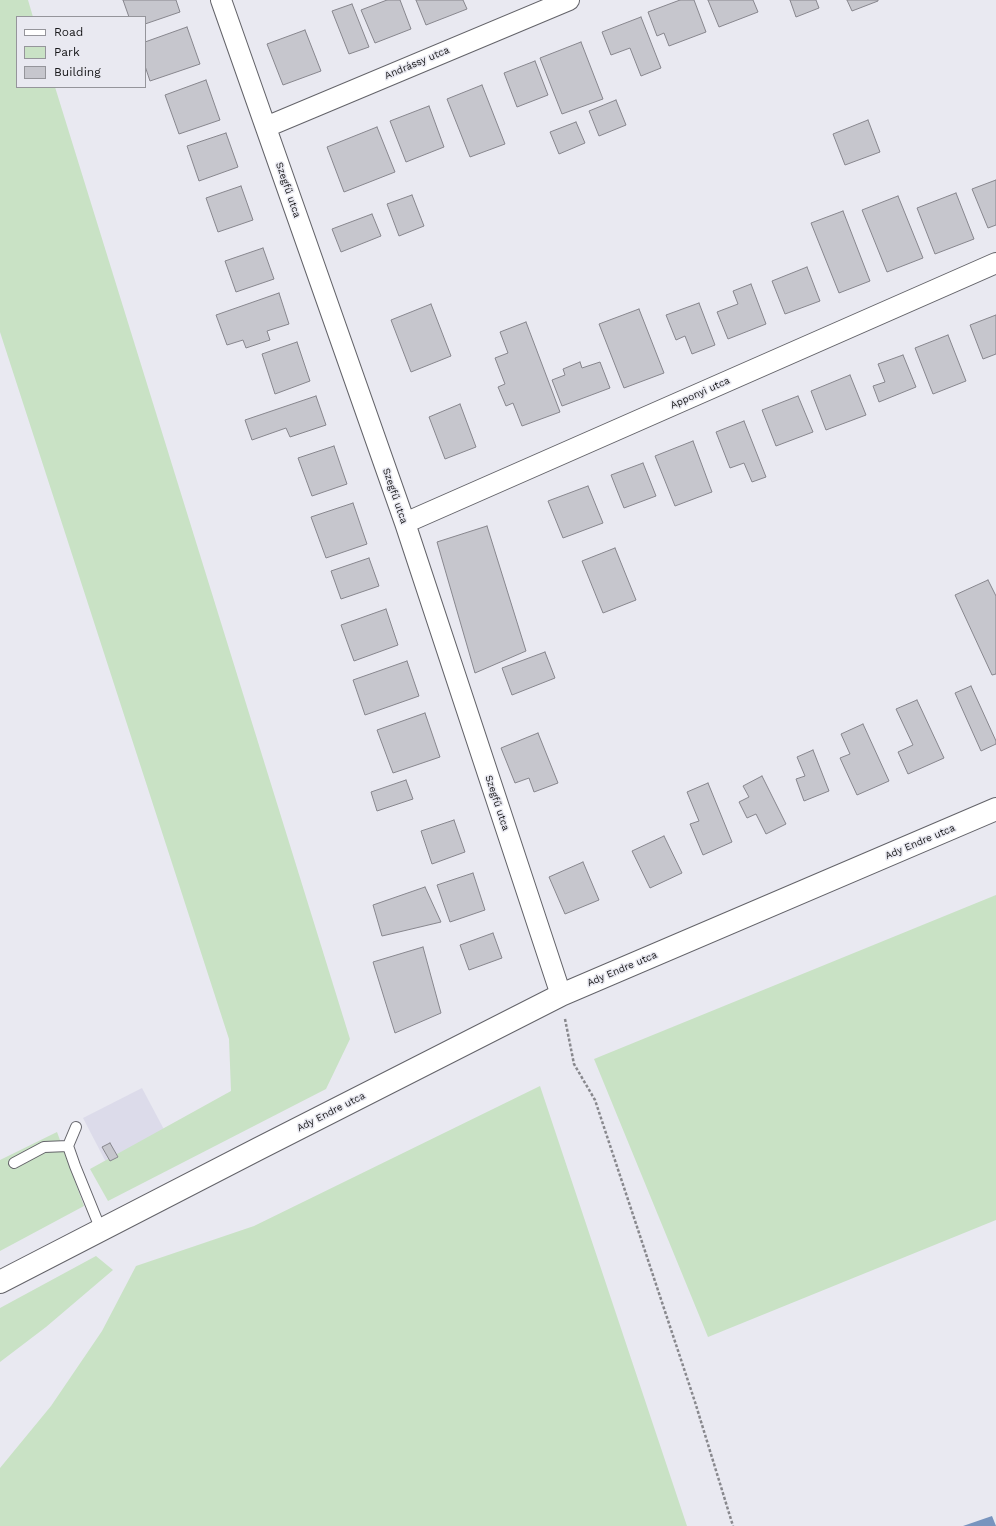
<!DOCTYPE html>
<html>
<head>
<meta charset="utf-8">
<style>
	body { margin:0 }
	#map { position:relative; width:996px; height:1526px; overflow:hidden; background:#e9e9f1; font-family:"Work Sans",sans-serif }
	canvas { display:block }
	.legend { position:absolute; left:16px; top:16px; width:130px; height:72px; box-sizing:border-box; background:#e9e9f1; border:1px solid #95959b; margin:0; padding:5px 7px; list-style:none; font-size:12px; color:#171719 }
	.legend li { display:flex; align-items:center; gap:8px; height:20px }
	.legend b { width:20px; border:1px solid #95959b }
</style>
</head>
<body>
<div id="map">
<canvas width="996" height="1526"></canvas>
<ul class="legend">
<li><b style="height:5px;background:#fff"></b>Road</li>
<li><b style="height:11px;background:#c9e2c5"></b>Park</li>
<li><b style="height:11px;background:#c6c6cd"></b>Building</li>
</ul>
</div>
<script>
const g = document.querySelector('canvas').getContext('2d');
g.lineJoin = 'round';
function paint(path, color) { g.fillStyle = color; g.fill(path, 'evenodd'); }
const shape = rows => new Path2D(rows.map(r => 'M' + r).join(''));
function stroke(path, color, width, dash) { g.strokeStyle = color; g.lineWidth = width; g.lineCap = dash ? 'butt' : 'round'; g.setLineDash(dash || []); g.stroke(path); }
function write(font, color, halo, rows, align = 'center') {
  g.font = font + ' "Work Sans",sans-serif'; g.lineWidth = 3; g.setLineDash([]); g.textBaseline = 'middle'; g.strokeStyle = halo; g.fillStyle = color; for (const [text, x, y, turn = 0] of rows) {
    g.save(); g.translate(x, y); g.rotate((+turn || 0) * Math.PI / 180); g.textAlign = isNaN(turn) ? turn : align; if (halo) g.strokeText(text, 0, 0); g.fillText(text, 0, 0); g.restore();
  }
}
paint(shape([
	[142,1088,168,1137,109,1168,83,1118]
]), '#dcdbea');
paint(shape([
	[0,0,28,0,33,17,17,17,17,87,55,87,350,1039,326,1089,108,1201,90,1169,231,1091,229,1039,0,332],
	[996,895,996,1220,708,1337,594,1059],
	[540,1086,687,1526,0,1526,0,1468,51,1406,102,1331,136,1266,254,1226],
	[57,1132,84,1206,0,1251,0,1160],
	[96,1256,113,1270,46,1327,0,1362,0,1308]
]), '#c9e2c5');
paint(shape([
	[992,1516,996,1526,963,1526]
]), '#7894be');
const building = shape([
	[123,0,176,0,180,12,145,24,145,17,129,17,123,0],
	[387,0,400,0,411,29,375,43,361,10,387,0],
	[416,0,463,0,467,9,426,25,416,0],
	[680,0,694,0,706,32,669,46,664,33,657,36,648,12,680,0],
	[708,0,753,0,758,12,719,27,708,0],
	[790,0,816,0,819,8,796,17,790,0],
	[847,0,878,0,878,1,852,11,847,0],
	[352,4,369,47,349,54,332,11,352,4],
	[641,17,661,68,641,76,630,48,611,55,602,32,641,17],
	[187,27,200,64,150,81,145,66,145,42,187,27],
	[305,30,321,71,283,85,267,44,305,30],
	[581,42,603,99,562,114,540,58,581,42],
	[535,61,548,95,517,107,504,73,535,61],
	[206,80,220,120,179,134,165,95,206,80],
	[482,85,505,144,470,157,447,99,482,85],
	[616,100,626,125,599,136,589,111,616,100],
	[429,106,444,147,406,162,390,121,429,106],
	[868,120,880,152,845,165,833,134,868,120],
	[576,122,585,143,559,154,550,132,576,122],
	[377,127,395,172,344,192,327,147,377,127],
	[226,133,238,167,199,181,187,146,226,133],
	[996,180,996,225,988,228,972,189,996,180],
	[241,186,253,220,218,232,206,198,241,186],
	[956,193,974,239,935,254,917,208,956,193],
	[412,195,424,226,399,236,387,204,412,195],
	[898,196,923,258,887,272,862,210,898,196],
	[843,211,870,281,839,293,811,223,843,211],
	[372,214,381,236,341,252,332,229,372,214],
	[263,248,274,279,236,292,225,261,263,248],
	[807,267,820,301,785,314,772,281,807,267],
	[751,284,766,324,728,339,717,312,738,304,733,291,751,284],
	[279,293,289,324,267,331,270,340,246,348,243,340,227,345,216,315,279,293],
	[699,303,715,345,692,354,685,336,676,340,666,315,699,303],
	[431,304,451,356,411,372,391,320,431,304],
	[639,309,664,373,624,388,599,324,639,309],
	[996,315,996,354,983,359,970,325,996,315],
	[526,322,560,412,522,426,513,403,506,406,498,387,505,384,495,358,508,353,500,332,526,322],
	[948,335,966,381,933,394,915,348,948,335],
	[297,342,310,381,275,394,262,354,297,342],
	[903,355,916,387,879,402,873,386,885,382,878,364,903,355],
	[580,362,582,368,600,362,610,388,562,406,552,380,565,375,563,369,580,362],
	[850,375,866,415,826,430,811,391,850,375],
	[316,396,326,425,290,437,286,428,252,440,245,420,316,396],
	[798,396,813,432,776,446,762,410,798,396],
	[460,404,476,447,445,459,429,417,460,404],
	[744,421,766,477,752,482,744,463,730,468,716,432,744,421],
	[693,441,712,492,675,506,655,456,693,441],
	[334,446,347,484,312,496,298,458,334,446],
	[643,463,656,496,624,508,611,475,643,463],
	[588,486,603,523,563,538,548,501,588,486],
	[353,503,367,544,326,558,311,517,353,503],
	[487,526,526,651,475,673,437,542,487,526],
	[615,548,636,600,603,613,582,561,615,548],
	[369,558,379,586,341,599,331,571,369,558],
	[988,580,996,596,996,674,992,675,955,595,988,580],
	[386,609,398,645,354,661,341,625,386,609],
	[545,652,555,678,512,695,502,668,545,652],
	[407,661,419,696,365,715,353,680,407,661],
	[971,686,996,741,996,744,981,751,955,693,971,686],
	[917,700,944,758,908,774,898,752,913,745,896,709,917,700],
	[425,713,440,757,393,773,377,730,425,713],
	[863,724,889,781,857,795,840,758,850,754,841,734,863,724],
	[538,733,558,783,534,792,529,778,515,783,501,748,538,733],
	[813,750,829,791,804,801,796,779,805,776,797,757,813,750],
	[762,776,786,824,766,834,756,814,747,818,739,802,749,797,743,786,762,776],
	[406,780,413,799,377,811,371,792,406,780],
	[708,783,732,842,703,855,690,824,699,821,687,792,708,783],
	[454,820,465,852,432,864,421,831,454,820],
	[664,836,682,873,650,888,632,851,664,836],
	[583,862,599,900,565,914,549,877,583,862],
	[473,873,485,910,450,922,437,885,473,873],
	[425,887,441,922,382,936,373,905,425,887],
	[493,933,502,958,469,970,460,945,493,933],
	[423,947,441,1013,395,1033,373,962,423,947],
	[110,1143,118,1157,110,1161,102,1147,110,1143]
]);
paint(building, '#c6c6cd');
stroke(building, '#87868d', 1);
const service = shape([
	[76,1127,68,1146,75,1166,101,1230],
	[14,1163,44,1147,68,1146]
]);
const minor = shape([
	[221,0,405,523,561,995],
	[266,127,569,0],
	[405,523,996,263]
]);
const secondary = shape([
	[0,1282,258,1149,561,995,996,809]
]);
stroke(service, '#636369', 12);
stroke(minor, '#636369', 22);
stroke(secondary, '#636369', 24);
stroke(shape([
	[565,1019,574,1064,595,1100,695,1402,733,1526]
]), '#88888d', 2.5, [3, 2]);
stroke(service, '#fff', 10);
stroke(minor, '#fff', 20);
stroke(secondary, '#fff', 22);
write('10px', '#171719', '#e9e9f1', [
	["Andrássy utca",417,63,-23],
	["Szegfű utca",288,190,71],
	["Apponyi utca",700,393,-24],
	["Szegfű utca",395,496,71],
	["Szegfű utca",497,803,72],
	["Ady Endre utca",920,842,-23],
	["Ady Endre utca",622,969,-23],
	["Ady Endre utca",331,1112,-27]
]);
</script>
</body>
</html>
